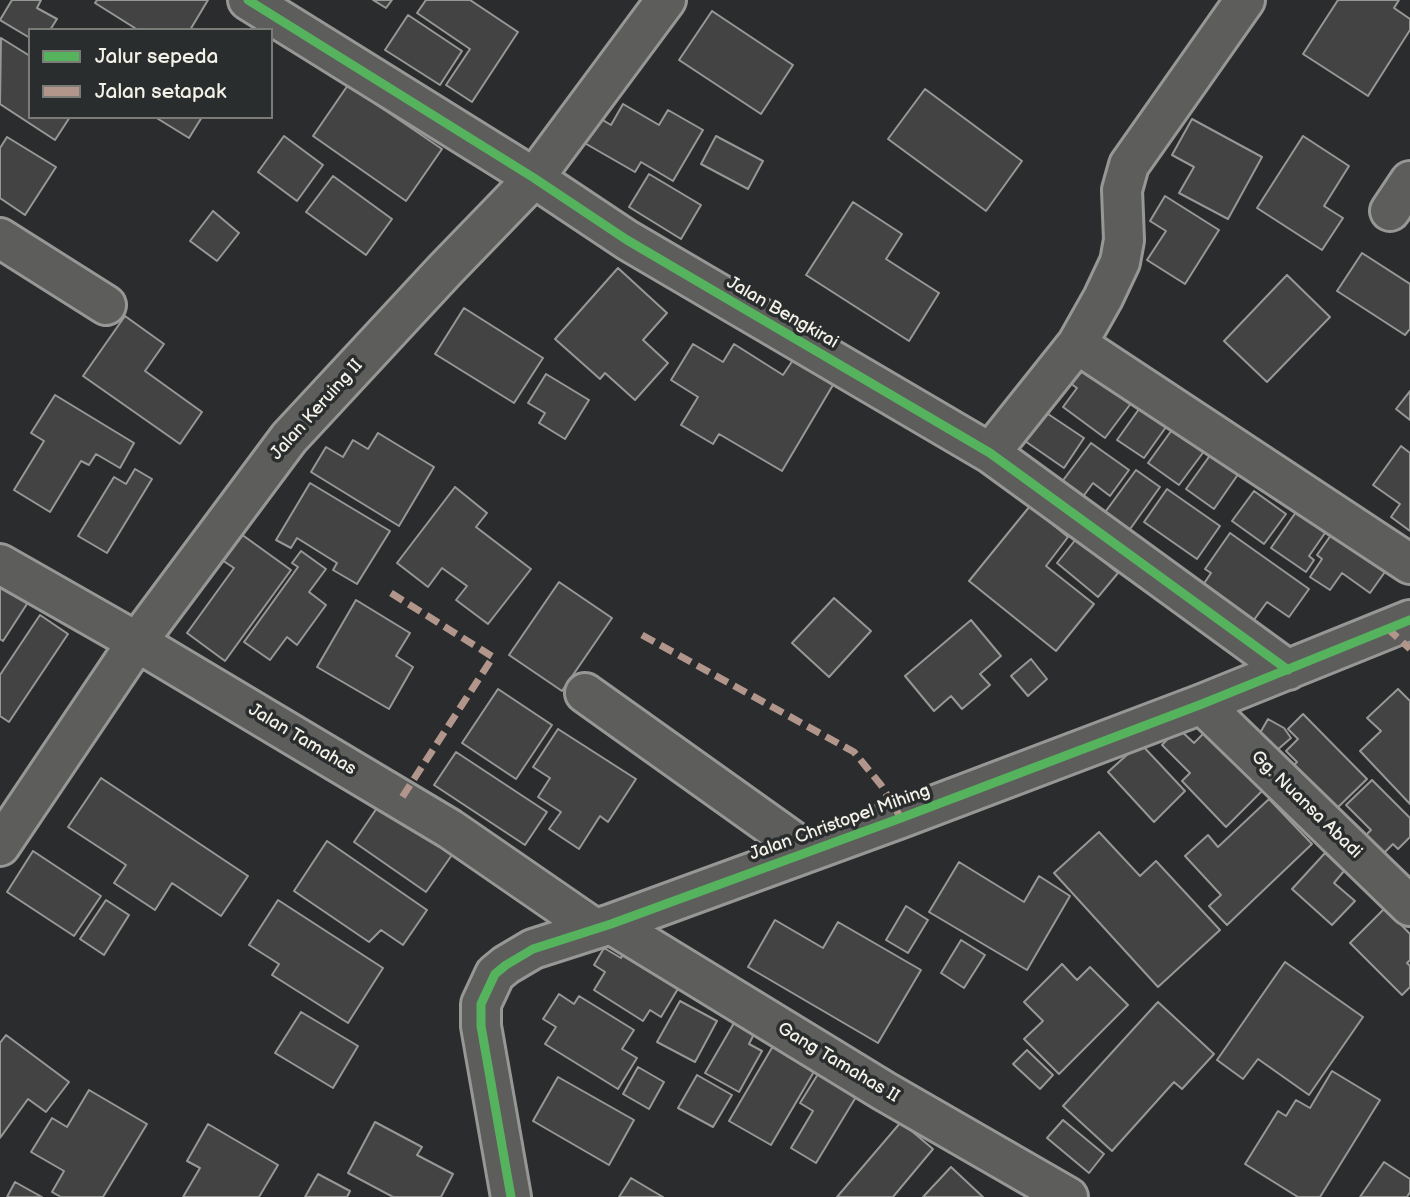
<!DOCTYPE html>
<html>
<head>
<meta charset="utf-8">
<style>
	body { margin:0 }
	#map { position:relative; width:1410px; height:1197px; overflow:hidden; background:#2b2c2d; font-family:"Balsamiq Sans",sans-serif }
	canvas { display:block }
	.legend { position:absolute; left:28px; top:28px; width:245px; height:91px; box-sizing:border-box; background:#2a2d2e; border:2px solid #7b7b78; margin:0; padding:9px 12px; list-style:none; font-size:21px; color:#f4f1e8 }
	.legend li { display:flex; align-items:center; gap:14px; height:35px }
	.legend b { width:35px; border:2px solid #7b7b78 }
</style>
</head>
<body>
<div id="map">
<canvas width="1410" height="1197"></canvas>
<ul class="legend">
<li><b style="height:9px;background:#56b35d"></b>Jalur sepeda</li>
<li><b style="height:9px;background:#b2968c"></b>Jalan setapak</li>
</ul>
</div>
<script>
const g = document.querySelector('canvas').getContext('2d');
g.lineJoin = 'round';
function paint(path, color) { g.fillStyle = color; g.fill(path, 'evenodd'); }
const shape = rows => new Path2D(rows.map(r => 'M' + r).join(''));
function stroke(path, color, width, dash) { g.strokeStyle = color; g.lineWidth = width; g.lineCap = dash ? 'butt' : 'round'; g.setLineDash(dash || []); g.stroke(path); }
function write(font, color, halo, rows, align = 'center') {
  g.font = font + ' "Balsamiq Sans",sans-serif'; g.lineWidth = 7; g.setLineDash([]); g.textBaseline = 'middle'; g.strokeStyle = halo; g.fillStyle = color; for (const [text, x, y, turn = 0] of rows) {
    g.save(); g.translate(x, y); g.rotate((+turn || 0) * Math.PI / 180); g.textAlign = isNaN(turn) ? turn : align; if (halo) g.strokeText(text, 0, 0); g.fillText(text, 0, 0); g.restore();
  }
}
const building = shape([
	[12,0,41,0,37,8,57,19,50,30,30,30,30,38,0,20,12,0],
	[97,0,208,0,190,30,138,30,95,3,97,0],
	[373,0,392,0,386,8,373,0],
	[426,0,470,0,518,32,472,102,446,85,470,49,417,13,426,0],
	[1338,0,1399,0,1394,8,1410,19,1410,30,1368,96,1303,54,1338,0],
	[712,11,793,65,761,114,679,60,712,11],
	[408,15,462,51,440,85,385,50,408,15],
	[1,38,30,56,30,117,70,117,55,140,0,104,1,38],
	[348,85,442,149,406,201,313,136,348,85],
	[925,89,1022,161,986,211,888,139,925,89],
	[623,104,659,125,668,110,703,130,673,181,641,162,635,172,581,141,596,116,611,125,623,104],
	[155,117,202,117,189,138,155,117],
	[1192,119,1262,157,1228,219,1179,193,1194,167,1172,155,1192,119],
	[284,136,323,165,297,201,258,172,284,136],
	[716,136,763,161,748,189,701,164,716,136],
	[1303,136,1349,166,1324,206,1343,218,1322,250,1257,208,1303,136],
	[7,137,56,167,25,215,0,198,0,148,7,137],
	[649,174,701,205,681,239,629,207,649,174],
	[333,176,392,219,366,255,306,212,333,176],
	[1165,196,1219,230,1185,284,1147,260,1166,231,1150,221,1165,196],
	[853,202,902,234,886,259,939,293,909,341,806,275,853,202],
	[213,211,239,233,217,261,190,241,213,211],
	[1362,253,1410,284,1410,329,1405,335,1337,291,1362,253],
	[618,268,667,313,643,340,668,363,635,400,605,373,600,379,555,339,618,268],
	[1287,275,1330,317,1267,382,1224,341,1287,275],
	[464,308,543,358,514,403,435,354,464,308],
	[125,316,164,344,145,371,202,412,180,444,83,376,125,316],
	[693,344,723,362,734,344,783,375,793,360,833,385,782,471,719,434,713,444,681,425,698,397,671,380,693,344],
	[1079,357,1135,398,1105,438,1063,407,1077,388,1063,378,1079,357],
	[546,374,589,400,565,439,539,423,545,413,528,403,546,374],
	[1410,391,1410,420,1396,409,1410,391],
	[55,395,134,443,120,468,96,454,89,465,81,461,50,512,14,490,44,441,31,433,55,395],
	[1144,402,1171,420,1144,458,1117,440,1144,402],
	[1042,410,1084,438,1064,468,1022,439,1042,410],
	[1174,427,1205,450,1179,485,1148,463,1174,427],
	[378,433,434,467,399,526,311,472,326,447,343,457,353,440,368,449,378,433],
	[1091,443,1129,470,1110,496,1093,483,1082,498,1061,483,1091,443],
	[1401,446,1410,453,1410,531,1391,517,1400,504,1373,485,1401,446],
	[1211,454,1239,473,1214,509,1186,489,1211,454],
	[135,469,152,479,107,553,78,536,114,477,126,484,135,469],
	[1136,470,1160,487,1128,532,1103,515,1136,470],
	[310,483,390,531,357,584,333,570,337,563,297,538,291,548,276,540,310,483],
	[455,487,487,513,476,527,531,569,488,624,456,600,467,586,442,568,428,587,397,563,455,487],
	[1167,489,1220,526,1197,559,1144,522,1167,489],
	[1254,491,1286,514,1264,544,1232,521,1254,491],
	[1303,502,1332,523,1309,556,1314,560,1306,572,1271,548,1303,502],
	[1030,506,1068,537,1046,566,1094,604,1056,651,969,581,1030,506],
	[1338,525,1392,562,1370,593,1342,573,1330,590,1310,577,1322,559,1317,555,1338,525],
	[1230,533,1309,589,1289,617,1267,602,1251,624,1201,588,1211,573,1205,569,1230,533],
	[241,534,291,570,225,661,187,633,234,568,222,560,241,534],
	[1076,539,1118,573,1098,597,1057,563,1076,539],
	[301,551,326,569,309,592,326,605,297,645,287,637,270,660,244,642,298,567,292,563,301,551],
	[559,582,612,618,562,691,509,655,559,582],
	[0,584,36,590,3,641,0,639,0,584],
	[834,598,871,631,829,677,792,643,834,598],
	[356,600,410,633,396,656,413,667,389,709,317,667,356,600],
	[40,615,68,634,9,722,0,716,0,675,40,615],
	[971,620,1001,656,980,674,990,685,962,709,951,696,934,711,905,676,971,620],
	[1031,659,1047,679,1028,696,1011,676,1031,659],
	[498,689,552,725,516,779,462,743,498,689],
	[1398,689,1410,701,1410,804,1360,751,1381,731,1367,718,1398,689],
	[1303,714,1367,779,1332,813,1290,769,1297,762,1286,751,1298,739,1288,729,1303,714],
	[1268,719,1284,728,1291,738,1276,751,1256,740,1268,719],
	[1178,728,1194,743,1208,729,1265,788,1226,827,1182,781,1190,773,1162,745,1178,728],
	[558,729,636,779,608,822,600,816,579,849,549,829,561,812,538,797,550,778,533,767,558,729],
	[1140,743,1185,791,1154,822,1108,772,1140,743],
	[456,752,547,812,525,845,434,785,456,752],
	[101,778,248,876,221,916,172,883,155,910,114,883,126,865,68,827,101,778],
	[1372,780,1410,818,1410,837,1398,849,1393,844,1380,857,1362,839,1371,830,1346,805,1372,780],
	[1269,799,1312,844,1227,925,1209,906,1221,895,1185,856,1208,835,1218,847,1269,799],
	[381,802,454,852,426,892,354,842,381,802],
	[1099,832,1140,876,1156,861,1220,930,1158,987,1054,873,1099,832],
	[327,841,427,910,403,945,381,930,369,942,294,891,327,841],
	[33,851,101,896,74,936,7,892,33,851],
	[1325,853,1344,871,1334,883,1355,901,1332,925,1292,889,1325,853],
	[959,862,1024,902,1039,876,1070,896,1027,970,929,912,959,862],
	[106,900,129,915,104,955,80,939,106,900],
	[278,900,383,968,348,1023,272,975,279,964,249,945,278,900],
	[906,906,928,920,908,953,886,940,906,906],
	[1385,908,1410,934,1410,960,1407,963,1410,966,1410,987,1402,995,1350,943,1385,908],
	[775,920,823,948,838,922,921,970,878,1043,748,967,775,920],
	[961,940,985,955,964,988,941,973,961,940],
	[630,942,685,977,661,1017,650,1010,643,1021,594,990,605,972,594,965,604,948,621,958,630,942],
	[1285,962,1363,1017,1309,1095,1258,1059,1243,1079,1217,1060,1285,962],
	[1062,964,1077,980,1090,967,1128,1005,1059,1074,1024,1039,1043,1021,1024,1002,1062,964],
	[559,994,574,1004,579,996,634,1030,622,1049,637,1058,618,1089,545,1044,556,1027,543,1019,559,994],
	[680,1001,717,1021,695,1062,657,1042,680,1001],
	[1158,1002,1214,1054,1182,1089,1174,1082,1112,1151,1063,1106,1158,1002],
	[301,1012,358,1046,333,1088,275,1053,301,1012],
	[734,1023,754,1034,749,1044,762,1051,739,1092,705,1073,734,1023],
	[6,1035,69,1082,46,1112,28,1099,0,1138,0,1043,6,1035],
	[773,1046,815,1070,771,1145,729,1121,773,1046],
	[1027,1050,1053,1075,1040,1089,1013,1064,1027,1050],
	[638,1067,664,1082,649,1109,623,1094,638,1067],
	[1332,1071,1380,1100,1320,1197,1298,1197,1245,1164,1278,1111,1286,1116,1296,1100,1310,1108,1332,1071],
	[818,1074,856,1097,816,1163,791,1148,813,1111,800,1103,818,1074],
	[697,1075,732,1095,713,1127,678,1108,697,1075],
	[558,1077,634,1120,609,1165,533,1121,558,1077],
	[89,1090,147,1124,103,1197,61,1197,52,1192,64,1171,31,1152,52,1118,67,1127,89,1090],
	[1063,1120,1104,1154,1089,1173,1047,1138,1063,1120],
	[375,1122,422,1147,417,1155,453,1174,441,1197,393,1197,348,1173,375,1122],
	[901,1122,933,1149,893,1197,837,1197,901,1122],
	[208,1124,278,1165,259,1197,183,1197,200,1168,187,1161,208,1124],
	[1384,1162,1410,1179,1410,1192,1407,1197,1360,1197,1384,1162],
	[951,1167,983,1197,923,1197,951,1167],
	[318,1174,350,1191,347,1197,305,1197,318,1174],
	[631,1178,663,1197,619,1197,631,1178],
	[15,1182,42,1197,7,1197,15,1182]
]);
paint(building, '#434344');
stroke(building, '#979796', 2);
const minor = shape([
	[248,0,534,178,627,240,990,453,1288,670],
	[1390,211,1410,181],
	[0,238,106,305],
	[1077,344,1410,564],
	[990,453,1077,344,1103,298,1120,262,1124,240,1122,190,1129,165,1245,0],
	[0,564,137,642,450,829,595,929],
	[585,693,808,852],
	[1202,704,1410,906],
	[0,846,137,642,289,438,445,270,534,178,666,0],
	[611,924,884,1091,1068,1197],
	[511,1197,481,1026,481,1004,495,974,506,965,533,949,611,924,901,818,1202,704,1410,620]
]);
stroke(minor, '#979796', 44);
stroke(minor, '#5d5d5c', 38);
stroke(shape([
	[391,593,493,657,401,799],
	[1387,628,1410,649],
	[642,635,854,752,881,785,901,818]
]), '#b2968c', 7, [14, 7]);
stroke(shape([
	[248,0,534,178,627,240,990,453,1288,670],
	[511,1197,481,1026,481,1004,495,974,506,965,533,949,611,924,901,818,1202,704,1410,620]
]), '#56b35d', 9);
write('18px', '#f4f1e8', '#2a2d2e', [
	["Jalan Bengkirai",782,313,30],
	["Jalan Keruing II",317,410,-48],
	["Jalan Tamahas",302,740,31],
	["Gg. Nuansa Abadi",1306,805,44],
	["Jalan Christopel Mihing",840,823,-20],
	["Gang Tamahas II",838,1063,31]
]);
</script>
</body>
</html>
